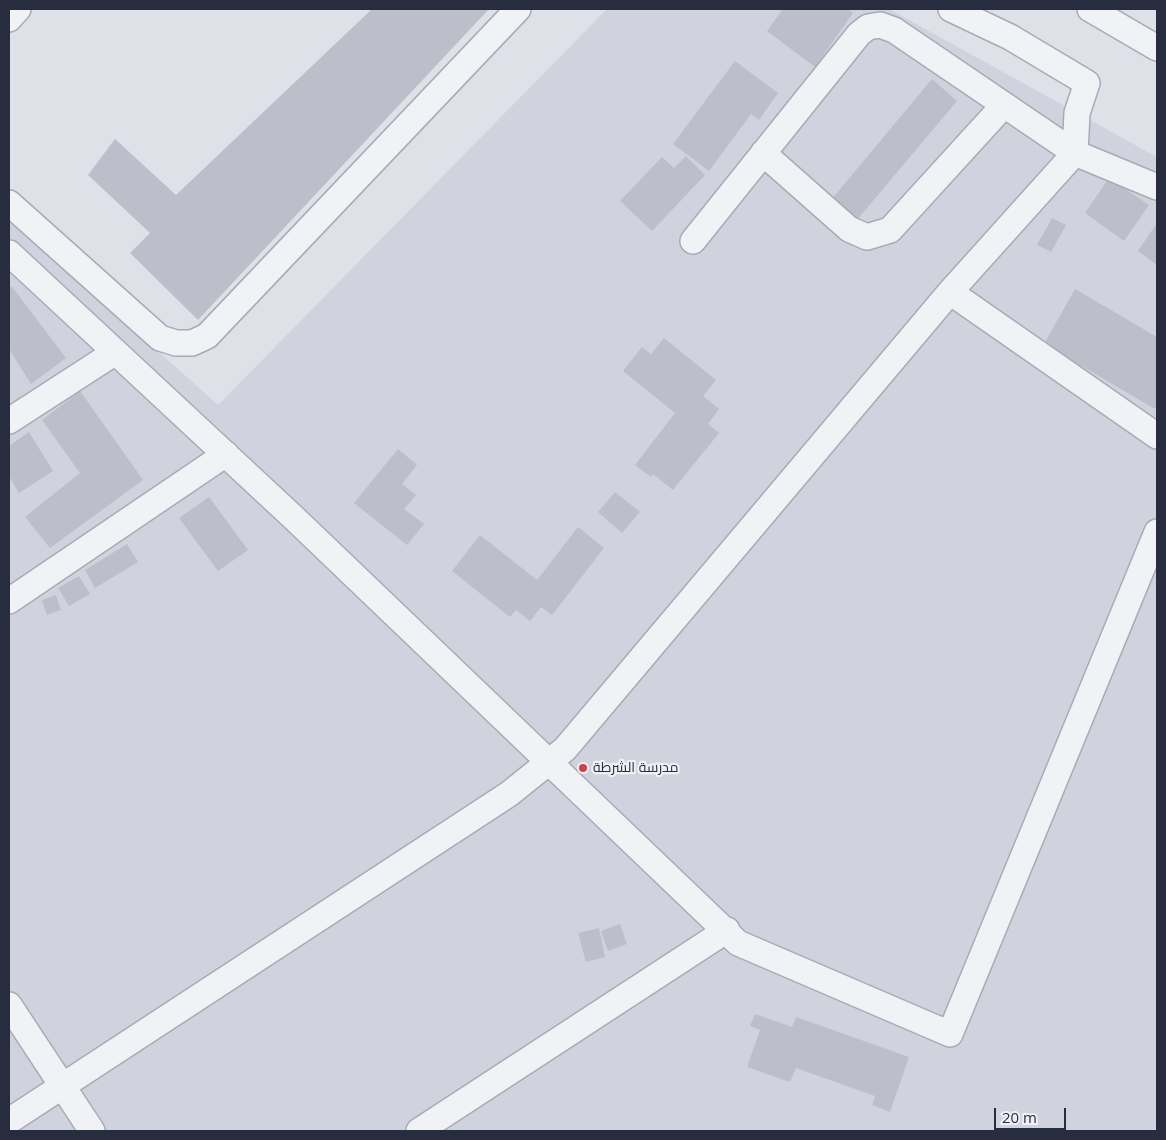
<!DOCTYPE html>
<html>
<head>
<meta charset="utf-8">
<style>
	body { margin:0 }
	#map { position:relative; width:1166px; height:1140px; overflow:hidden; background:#dee1e8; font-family:"Open Sans",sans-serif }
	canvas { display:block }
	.frame { position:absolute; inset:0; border:10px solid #272d3f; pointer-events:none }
	.scale { position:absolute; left:994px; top:1108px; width:72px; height:22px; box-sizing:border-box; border:2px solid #272d3f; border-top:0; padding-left:6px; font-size:15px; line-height:18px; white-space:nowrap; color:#272d3f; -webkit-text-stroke:4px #eef0f5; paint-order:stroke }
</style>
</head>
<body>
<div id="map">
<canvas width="1166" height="1140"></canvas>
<div class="frame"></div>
<div class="scale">20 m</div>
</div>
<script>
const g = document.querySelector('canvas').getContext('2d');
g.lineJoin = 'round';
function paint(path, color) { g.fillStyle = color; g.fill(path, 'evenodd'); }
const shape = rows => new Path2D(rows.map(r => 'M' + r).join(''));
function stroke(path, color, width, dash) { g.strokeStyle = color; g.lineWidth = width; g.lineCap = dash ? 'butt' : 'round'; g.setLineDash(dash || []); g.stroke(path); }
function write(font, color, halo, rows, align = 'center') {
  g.font = font + ' "Open Sans",Cairo,sans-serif'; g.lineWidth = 4.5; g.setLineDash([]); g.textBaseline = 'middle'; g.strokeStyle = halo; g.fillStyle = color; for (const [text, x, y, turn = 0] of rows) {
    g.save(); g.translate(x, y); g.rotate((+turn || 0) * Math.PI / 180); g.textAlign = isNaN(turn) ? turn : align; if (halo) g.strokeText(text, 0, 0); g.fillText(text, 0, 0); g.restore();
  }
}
paint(shape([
	[607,9,889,9,1157,157,1157,1131,9,1131,9,217,218,405]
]), '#d0d3dd');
paint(shape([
	[372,9,489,9,198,320,130,253,150,233,88,175,115,139,176,195],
	[783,9,847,9,853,13,815,67,767,31],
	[735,61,778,93,759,120,751,114,709,171,673,144],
	[932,79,957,101,856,221,831,200],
	[686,156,705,175,652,231,620,201,662,157,674,168],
	[1109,178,1149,205,1124,241,1085,213],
	[1052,218,1066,225,1051,252,1037,245],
	[1157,223,1157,265,1138,251],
	[9,286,13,288,66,358,31,384,9,349],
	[1075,289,1157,337,1157,405,1155,409,1044,344],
	[664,338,716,380,703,396,719,409,708,424,719,433,673,490,653,474,651,477,635,465,675,413,623,371,642,347,651,354],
	[80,391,143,480,50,548,25,517,80,473,42,420],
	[29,432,53,471,19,493,9,476,9,446],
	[398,449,417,465,402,484,416,495,404,509,424,524,407,545,354,503],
	[615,492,640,512,622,533,598,512],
	[209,497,248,550,218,571,179,518],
	[578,527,604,548,552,615,541,607,530,621,516,610,510,617,452,571,480,535,537,580],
	[127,544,138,562,95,588,85,570],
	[79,576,90,594,69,606,58,588],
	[56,595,61,610,47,615,42,600],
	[620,924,627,944,608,951,601,931],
	[599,928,605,957,586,962,578,933],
	[755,1014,792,1027,796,1017,909,1057,890,1112,872,1105,875,1096,796,1068,790,1082,747,1067,760,1030,750,1026]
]), '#bcbfca');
const minor = shape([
	[1090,9,1157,48],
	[9,19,18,9],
	[763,153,849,229,867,237,890,230,1004,105],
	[9,203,160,338,176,343,192,343,207,336,518,9],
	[693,241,859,34,868,27,880,25,894,30,1075,153,1157,187],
	[9,253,294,518,738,943,950,1034,1157,532],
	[950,292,1157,436],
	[9,421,114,353],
	[9,601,226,454],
	[9,1005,92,1131],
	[9,1121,509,794,565,749,950,292,1075,153,1077,113,1087,83,1010,37,951,9],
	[419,1131,727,930]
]);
stroke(minor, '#a7abb5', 28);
stroke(minor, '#f1f2f6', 25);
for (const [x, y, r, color] of [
	[583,768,5,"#cd4345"]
]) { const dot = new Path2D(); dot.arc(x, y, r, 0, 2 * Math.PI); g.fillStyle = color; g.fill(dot); stroke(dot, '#eef0f5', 2); }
write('14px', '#272d3f', '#eef0f5', [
	["مدرسة الشرطة",593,768]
], 'left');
</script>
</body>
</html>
